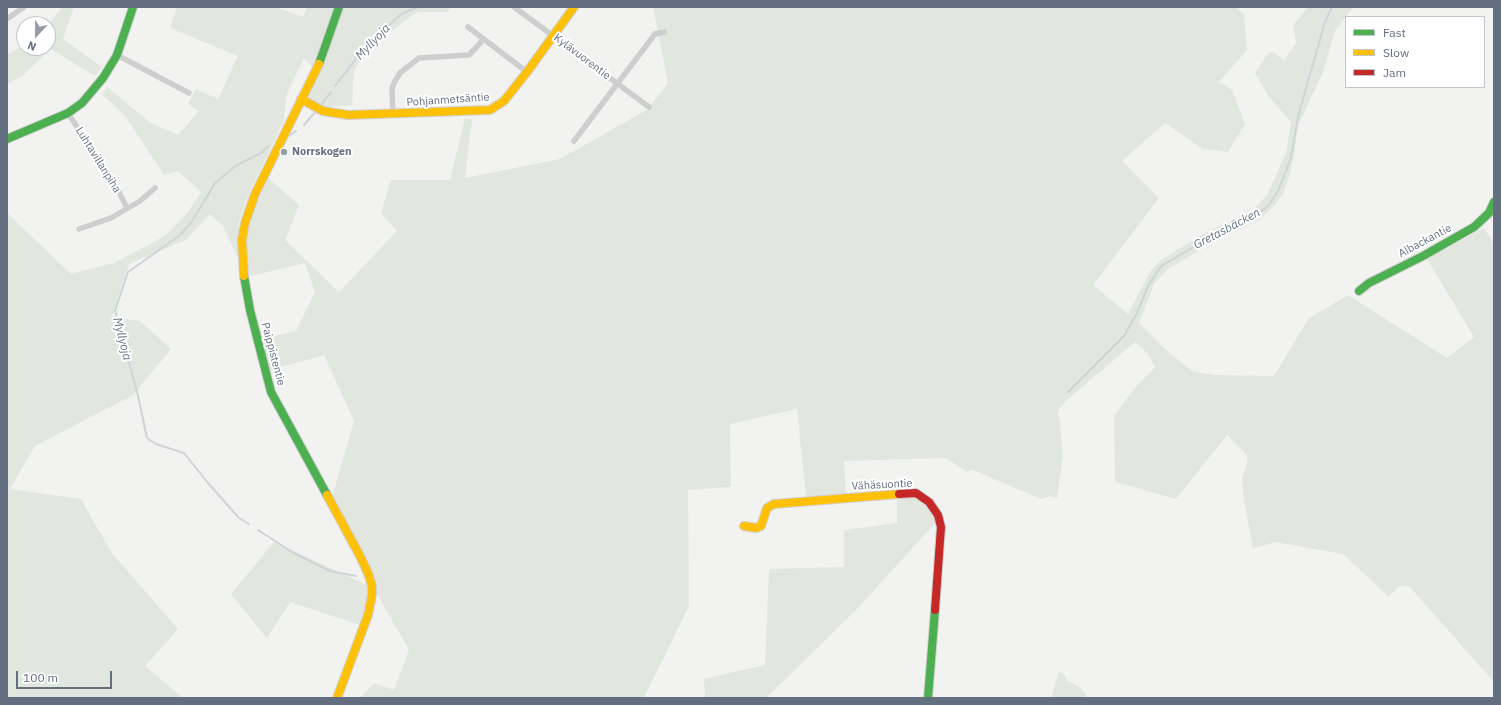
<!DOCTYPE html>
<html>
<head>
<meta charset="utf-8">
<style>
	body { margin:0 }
	#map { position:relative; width:1501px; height:705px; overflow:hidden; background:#f2f3f1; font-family:"IBM Plex Sans",sans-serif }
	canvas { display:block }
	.frame { position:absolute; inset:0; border:8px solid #636e81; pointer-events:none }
	.legend { position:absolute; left:1345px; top:16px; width:140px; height:72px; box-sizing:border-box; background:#fff; border:1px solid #c1c5cd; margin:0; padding:5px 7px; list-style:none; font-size:12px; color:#636e81 }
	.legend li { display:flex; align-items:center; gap:8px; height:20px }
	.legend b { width:20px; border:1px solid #c1c5cd }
	.north { position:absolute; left:16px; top:16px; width:40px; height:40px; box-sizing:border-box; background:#fff; border:1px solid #c1c5cd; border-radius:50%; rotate:202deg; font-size:11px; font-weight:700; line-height:16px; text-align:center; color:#636e81 }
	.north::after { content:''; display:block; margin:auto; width:14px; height:18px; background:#959da8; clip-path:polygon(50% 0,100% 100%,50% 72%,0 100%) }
	.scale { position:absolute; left:16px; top:671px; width:96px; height:18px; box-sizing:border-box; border:2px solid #636e81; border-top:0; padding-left:5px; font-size:12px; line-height:14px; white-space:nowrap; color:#636e81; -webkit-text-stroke:3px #fff; paint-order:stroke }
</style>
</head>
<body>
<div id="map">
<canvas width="1501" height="705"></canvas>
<div class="frame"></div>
<ul class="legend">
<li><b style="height:5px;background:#4caf50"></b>Fast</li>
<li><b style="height:5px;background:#ffc107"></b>Slow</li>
<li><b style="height:5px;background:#c62828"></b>Jam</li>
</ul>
<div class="north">N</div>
<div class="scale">100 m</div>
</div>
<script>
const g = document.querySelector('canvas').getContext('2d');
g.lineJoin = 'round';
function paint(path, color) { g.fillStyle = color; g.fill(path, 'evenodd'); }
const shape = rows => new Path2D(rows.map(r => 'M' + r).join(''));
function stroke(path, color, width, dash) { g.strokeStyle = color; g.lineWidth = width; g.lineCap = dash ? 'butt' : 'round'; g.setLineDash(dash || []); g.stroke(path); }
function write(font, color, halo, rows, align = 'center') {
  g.font = font + ' "IBM Plex Sans",sans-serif'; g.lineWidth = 4; g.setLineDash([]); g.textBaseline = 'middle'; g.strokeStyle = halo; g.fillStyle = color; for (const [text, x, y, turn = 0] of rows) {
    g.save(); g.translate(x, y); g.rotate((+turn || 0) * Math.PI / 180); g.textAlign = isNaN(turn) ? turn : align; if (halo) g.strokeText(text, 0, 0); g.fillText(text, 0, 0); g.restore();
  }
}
paint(shape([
	[62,7,74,7,63,39,102,67,95,76,51,49,22,76,7,84,7,54,24,46,24,48,48,48,48,25],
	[177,7,276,7,303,17,307,7,451,7,447,12,416,12,365,52,354,71,352,105,315,108,301,99,316,71,304,58,286,96,284,121,249,193,239,222,238,258,223,226,210,214,186,240,129,264,112,317,140,321,171,349,133,395,35,446,10,489,81,499,111,552,178,629,145,666,183,698,7,698,7,213,71,274,114,263,156,241,168,233,188,212,201,192,178,171,164,175,126,117,102,94,107,87,151,123,178,135,199,111,188,104,196,89,218,99,238,56,170,28],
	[653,7,1235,7,1244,14,1247,50,1219,82,1232,90,1245,124,1228,152,1203,149,1165,123,1122,161,1159,198,1093,285,1128,314,1150,272,1161,260,1203,234,1253,210,1267,195,1286,153,1291,122,1269,97,1255,73,1269,52,1275,53,1284,60,1296,43,1293,25,1308,7,1353,7,1335,31,1323,72,1298,126,1294,155,1290,174,1283,194,1272,208,1259,220,1213,242,1167,270,1154,284,1139,323,1166,350,1192,371,1214,375,1274,376,1309,318,1348,295,1447,358,1474,337,1427,259,1484,228,1494,244,1494,682,1409,586,1399,586,1389,597,1343,554,1275,542,1253,549,1244,501,1242,480,1247,461,1247,455,1227,435,1176,499,1115,482,1114,416,1134,389,1155,367,1147,353,1135,342,1066,401,1059,409,1058,415,1060,422,1063,456,1057,498,1050,496,1041,499,973,470,967,472,946,458,844,461,846,495,806,497,797,409,730,424,731,487,688,490,689,606,644,698,360,698,374,683,394,690,409,650,376,592,332,497,354,421,324,355,270,370,262,339,296,331,315,292,305,263,247,277,246,241,248,224,268,178,299,205,285,240,339,292,397,231,381,213,391,180,450,180,465,117,466,119,472,119,465,178,560,159,648,109,668,83],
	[915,496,928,504,937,521,859,607,766,698,705,698,704,679,765,665,769,569,844,567,844,530,897,523,897,497],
	[274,542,367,585,368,603,360,625,290,602,267,638,231,594],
	[1059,671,1064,674,1067,680,1078,686,1086,694,1085,698,1051,698]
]), '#e1e6df');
stroke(shape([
	[335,86,363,50,401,14,418,7],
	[320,106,331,92],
	[304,125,316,111],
	[289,136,296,131],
	[1068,392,1124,336,1137,313,1148,286,1161,266,1219,232,1256,215,1268,206,1278,191,1290,161,1299,113,1325,22,1332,7],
	[249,524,239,518,208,483,184,453,156,444,147,438,138,396,115,311,128,272,179,236,191,223,215,183,237,165,261,153,269,146],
	[258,530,292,552,330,571,356,576]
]), '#ced4d8', 2);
const fast = shape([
	[319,64,339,7],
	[7,139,68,113,82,103,103,78,117,55,133,7],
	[244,276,250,310,271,392,327,495],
	[1359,291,1369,283,1423,256,1474,227,1489,213,1494,202],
	[928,698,935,610]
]);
const slow = shape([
	[301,99,323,111,348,115,490,110,504,101,527,72,574,7],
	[244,276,242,240,245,223,255,194,319,64],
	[327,495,360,556,368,573,372,586,372,595,368,615,337,698],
	[744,526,756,528,761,526,767,508,774,504,899,494]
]);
const jam = shape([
	[899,494,916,493,929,502,938,515,941,527,935,610]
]);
stroke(fast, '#cfd0d0', 10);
stroke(slow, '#cfd0d0', 10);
stroke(jam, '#cfd0d0', 10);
stroke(shape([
	[514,7,649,107],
	[7,19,24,7],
	[468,27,527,72],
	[117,55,189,93],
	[68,113,116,186,127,208],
	[393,114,392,88,395,81,400,73,410,65,419,58,469,55,484,39],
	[574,141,655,34,664,32],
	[79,229,111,218,140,201,155,188]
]), '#cdcece', 5.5);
stroke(fast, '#4caf50', 8);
stroke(slow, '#ffc107', 8);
stroke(jam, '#c62828', 8);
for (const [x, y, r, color] of [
	[284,152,4,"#959da8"]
]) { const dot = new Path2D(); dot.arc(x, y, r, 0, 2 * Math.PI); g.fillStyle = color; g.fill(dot); stroke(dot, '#fff', 1.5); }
write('11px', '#636e81', '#fff', [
	["Kylävuorentie",582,57,37],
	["Pohjanmetsäntie",448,100,-4],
	["Luhtavillanpiha",98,160,58],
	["Albackantie",1425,241,-28],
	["Paippistentie",273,354,75],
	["Vähäsuontie",882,485,-3]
]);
write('bold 11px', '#636e81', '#fff', [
	["Norrskogen",292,152]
], 'left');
write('italic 12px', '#637585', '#fff', [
	["Myllyoja",373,42,-46],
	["Gretasbäcken",1227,229,-28],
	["Myllyoja",122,339,76]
]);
</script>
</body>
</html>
